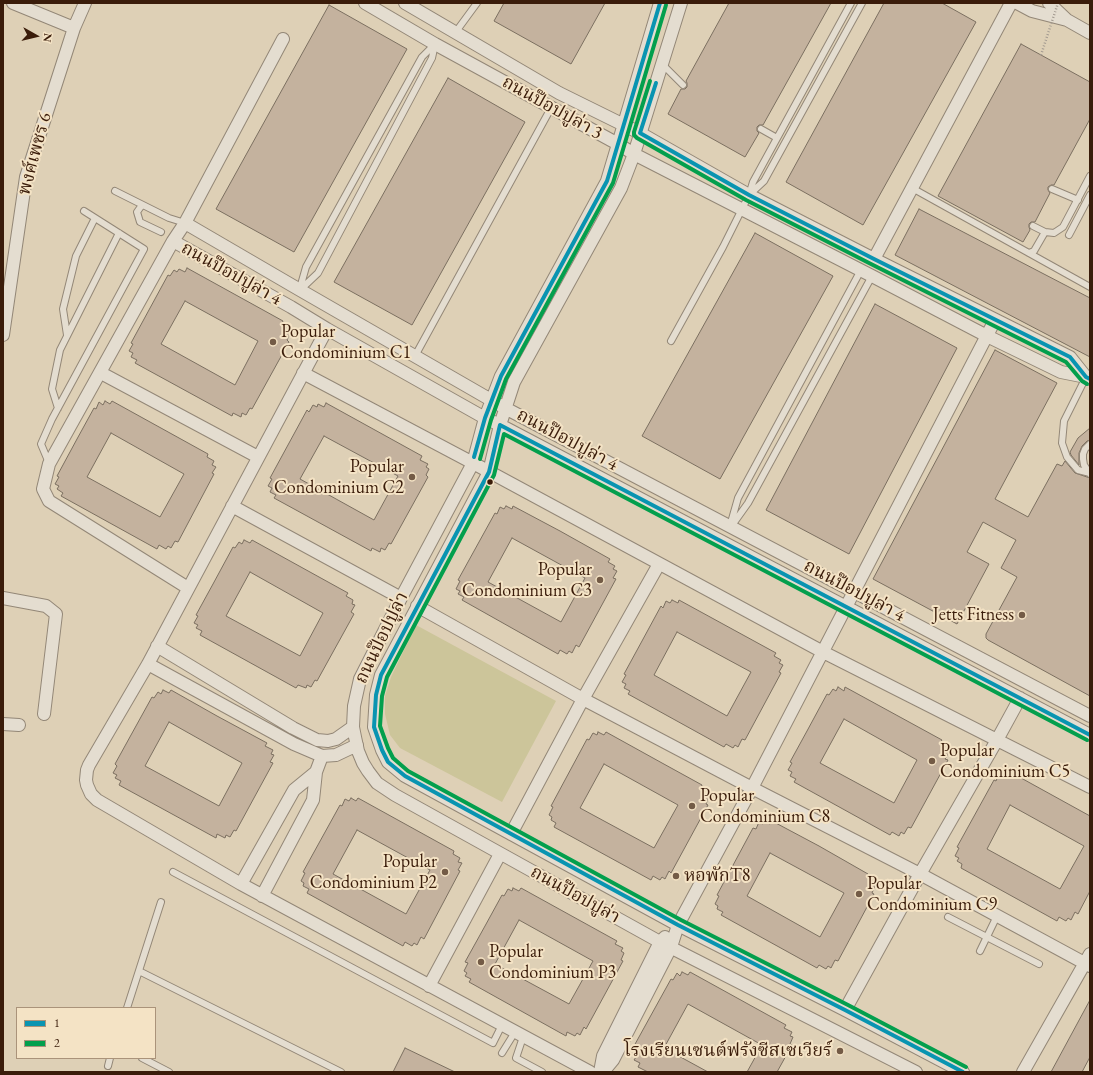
<!DOCTYPE html>
<html>
<head>
<meta charset="utf-8">
<style>
	body { margin:0 }
	#map { position:relative; width:1093px; height:1075px; overflow:hidden; background:#ded0b6; font-family:"EB Garamond",serif }
	canvas { display:block }
	.frame { position:absolute; inset:0; border:4px solid #3a1c0a; pointer-events:none }
	.legend { position:absolute; left:16px; top:1007px; width:140px; height:52px; box-sizing:border-box; background:#f4e3c5; border:1px solid #aa937a; margin:0; padding:5px 7px; list-style:none; font-size:12px; color:#3a1c0a }
	.legend li { display:flex; align-items:center; gap:8px; height:20px }
	.legend b { width:20px; border:1px solid #aa937a }
	.north { position:absolute; left:16px; top:16px; width:40px; height:40px; -webkit-text-stroke:3px #f4e3c5; paint-order:stroke; rotate:98deg; font-size:11px; font-weight:700; line-height:16px; text-align:center; color:#3a1c0a }
	.north::after { content:''; display:block; margin:auto; width:14px; height:18px; background:#3a1c0a; clip-path:polygon(50% 0,100% 100%,50% 72%,0 100%) }
</style>
</head>
<body>
<div id="map">
<canvas width="1093" height="1075"></canvas>
<div class="frame"></div>
<ul class="legend">
<li><b style="height:5px;background:#0994b1"></b>1</li>
<li><b style="height:5px;background:#039f4d"></b>2</li>
</ul>
<div class="north">N</div>
</div>
<script>
const g = document.querySelector('canvas').getContext('2d');
g.lineJoin = 'round';
function paint(path, color) { g.fillStyle = color; g.fill(path, 'evenodd'); }
const shape = rows => new Path2D(rows.map(r => 'M' + r).join(''));
function stroke(path, color, width, dash) { g.strokeStyle = color; g.lineWidth = width; g.lineCap = dash ? 'butt' : 'round'; g.setLineDash(dash || []); g.stroke(path); }
function write(font, color, halo, rows, align = 'center') {
  g.font = font + ' "EB Garamond","Noto Serif Thai",serif'; g.lineWidth = 4; g.setLineDash([]); g.textBaseline = 'middle'; g.strokeStyle = halo; g.fillStyle = color; for (const [text, x, y, turn = 0] of rows) {
    g.save(); g.translate(x, y); g.rotate((+turn || 0) * Math.PI / 180); g.textAlign = isNaN(turn) ? turn : align; if (halo) g.strokeText(text, 0, 0); g.fillText(text, 0, 0); g.restore();
  }
}
paint(shape([
	[416,625,556,701,502,802,400,748,390,735,385,714,385,696,391,677]
]), '#ccc59a');
const building = shape([
	[504,3,605,3,571,64,494,21,504,3],
	[729,3,831,3,763,125,759,125,757,127,757,131,759,133,745,157,668,114,681,89,685,89,687,87,687,83,686,81,729,3],
	[884,3,942,3,976,22,863,225,786,182,884,3],
	[329,5,407,49,294,252,216,209,329,5],
	[1021,44,1090,82,1090,119,1054,185,1051,185,1048,187,1048,190,1050,193,1035,222,1031,222,1029,224,1029,227,1030,230,1023,242,938,196,1021,44],
	[448,78,525,122,412,325,334,282,448,78],
	[919,209,1090,298,1090,357,895,255,919,209],
	[755,233,833,276,720,479,642,436,755,233],
	[187,268,283,321,281,325,289,329,287,332,290,334,287,340,289,342,252,409,250,408,246,415,242,413,241,417,233,413,232,416,135,363,137,360,131,357,133,353,129,351,133,344,131,343,168,275,170,276,174,270,177,272,179,269,185,272,187,268],
	[185,301,258,341,235,385,161,344,185,301],
	[875,304,957,348,849,554,766,510,875,304],
	[995,350,1057,383,995,499,1028,517,1057,464,1062,466,1065,461,1075,473,1090,478,1090,696,988,640,986,638,986,634,1017,577,1001,568,1016,540,983,522,967,552,989,564,957,624,873,579,995,350],
	[105,401,110,404,112,401,208,454,207,457,214,461,212,465,216,467,212,473,214,474,178,542,175,541,171,548,168,546,166,549,159,545,157,549,61,496,63,493,57,489,59,486,55,484,59,477,57,476,77,439,94,408,96,409,99,402,103,405,105,401],
	[111,433,184,474,160,517,87,477,111,433],
	[326,403,422,456,420,460,428,464,426,467,429,469,426,475,428,477,391,544,389,543,385,550,381,548,380,552,372,548,371,551,274,498,276,495,270,492,272,488,268,486,272,479,270,478,307,410,309,412,313,405,317,407,318,404,324,407,326,403],
	[324,436,398,476,374,520,300,479,324,436],
	[1090,428,1090,440,1087,441,1082,446,1079,453,1079,465,1071,455,1070,452,1078,438,1090,428],
	[506,506,512,509,513,506,560,531,610,559,608,562,615,566,613,569,617,571,613,578,616,579,579,647,576,645,572,653,569,651,567,654,560,650,558,654,462,600,464,597,458,594,460,591,456,589,460,581,458,580,495,513,497,514,500,507,504,509,506,506],
	[512,538,585,578,561,622,488,582,512,538],
	[244,540,250,543,252,540,348,593,346,596,353,600,352,604,355,605,351,612,354,614,317,681,315,680,311,687,307,685,306,688,298,685,296,688,200,635,202,631,196,628,198,625,194,623,198,616,196,615,213,584,233,547,235,548,239,542,242,544,244,540],
	[250,572,323,613,300,656,226,616,250,572],
	[672,600,678,603,679,600,776,653,774,656,781,660,779,663,783,665,779,672,781,673,745,740,742,739,738,747,735,745,733,748,726,744,724,747,628,694,630,691,624,688,626,684,622,682,626,675,624,674,642,641,661,606,663,608,666,601,670,603,672,600],
	[677,632,751,672,727,716,654,675,677,632],
	[838,687,844,691,845,687,942,740,940,743,947,747,946,751,949,753,945,759,948,760,911,828,908,827,904,834,901,832,899,836,892,832,890,835,794,782,796,779,790,776,792,772,788,770,792,763,790,762,807,731,827,694,829,695,833,689,836,691,838,687],
	[844,719,917,760,894,803,820,763,844,719],
	[163,690,169,693,171,690,217,716,267,743,265,746,273,750,271,754,274,755,270,762,273,763,236,831,234,830,230,837,226,835,225,838,217,834,216,838,119,785,121,781,115,778,117,775,113,773,117,766,115,764,152,697,154,698,158,692,161,694,163,690],
	[169,722,242,763,219,806,145,766,169,722],
	[598,732,604,735,606,732,662,763,702,785,701,788,708,792,706,795,709,797,706,804,708,805,671,873,669,871,665,879,662,877,660,880,653,876,651,880,554,827,556,823,551,820,552,817,549,815,553,807,551,806,587,739,589,740,593,733,597,735,598,732],
	[604,764,678,805,654,848,580,808,604,764],
	[1005,773,1011,776,1012,773,1090,816,1090,891,1078,914,1075,912,1071,920,1068,918,1066,921,1059,917,1057,921,961,868,962,864,957,861,959,858,955,856,959,848,957,847,994,780,996,781,999,774,1003,776,1005,773],
	[1010,805,1084,846,1060,889,987,849,1010,805],
	[351,798,356,801,358,798,454,851,453,854,460,858,458,862,462,863,458,870,460,871,424,939,421,937,417,945,414,943,412,946,405,942,403,946,307,893,309,889,303,886,304,883,301,881,305,873,303,872,340,805,342,806,345,799,349,801,351,798],
	[357,830,430,870,406,914,333,874,357,830],
	[765,821,770,824,772,821,819,846,868,874,867,877,874,881,872,884,875,886,872,893,874,894,838,961,835,960,831,968,828,966,826,969,819,965,817,968,721,915,723,912,717,909,718,906,715,904,719,896,717,895,753,828,756,829,759,822,763,824,765,821],
	[770,853,844,893,820,937,747,896,770,853],
	[513,888,519,891,521,888,617,941,615,944,623,948,621,951,624,953,621,960,623,961,586,1029,584,1027,580,1035,577,1033,575,1036,567,1032,566,1036,469,982,471,979,465,976,467,973,464,971,468,963,465,962,485,926,502,895,504,896,508,889,512,891,513,888],
	[519,920,593,961,569,1004,495,964,519,920],
	[682,972,688,975,690,972,786,1025,784,1028,792,1032,790,1036,793,1037,790,1044,792,1045,777,1072,747,1072,762,1045,688,1004,664,1048,708,1072,648,1072,638,1067,640,1063,634,1060,636,1057,632,1055,636,1048,634,1046,671,979,673,980,677,973,680,976,682,972],
	[1090,1000,1090,1057,1082,1072,1051,1072,1090,1000],
	[405,1048,455,1072,393,1072,405,1048]
]);
paint(building, '#c4b29e');
stroke(building, '#7b6f60', 1);
const service = shape([
	[455,33,477,3],
	[662,64,683,85],
	[761,129,777,138],
	[912,188,1090,287],
	[1052,189,1078,200],
	[115,191,169,218,185,223],
	[750,194,764,181,862,3],
	[142,205,137,212,140,222,161,232],
	[1033,226,1045,232,1054,233,1063,227,1090,176],
	[1069,235,1090,195],
	[1029,253,1034,251,1045,232],
	[300,288,306,267,422,57,435,44],
	[300,290,318,273,432,58,435,44],
	[67,335,63,309,76,256,95,218],
	[671,341,723,247,749,195,753,182,851,3],
	[415,356,551,108],
	[1086,377,1064,421,1062,443,1067,457,1078,470,1090,473],
	[58,408,52,389,60,350,119,233],
	[1090,444,1085,449,1083,454,1083,459,1084,465,1090,474],
	[49,463,41,444,52,419,144,249,84,211],
	[733,524,748,503,872,276],
	[730,526,738,498,861,270],
	[173,872,493,1043,502,1025],
	[948,917,1039,964],
	[980,951,997,916],
	[139,971,341,1072],
	[127,1008,161,902],
	[523,1037,516,1058,542,1072],
	[502,1053,515,1032],
	[142,1058,169,1072],
	[108,1066,110,1058]
]);
const minor = shape([
	[13,3,74,28],
	[365,3,435,44,618,144,634,154,872,276,987,336,1061,372,1086,377,1090,379],
	[405,3,559,93,640,133,749,195,874,259,1070,357,1086,377],
	[660,3,607,181,501,376,485,418,473,463,401,598,360,679,354,706,353,727,355,737,358,751,363,763,368,771,377,783,395,795,660,942,916,1072],
	[681,3,634,154,621,188,514,382,500,425,489,472,381,675,376,695,374,727,382,750,388,762,405,776,678,925,845,1010,963,1072],
	[1017,3,1032,11,1067,20,1090,33],
	[1049,3,1066,19],
	[185,223,300,290,505,408,1090,716],
	[173,241,291,307,327,329,485,418,500,425,1090,735],
	[874,259,1011,3],
	[327,329,148,664,89,765,87,770,86,780,87,785,91,794,97,800,241,884,590,1072],
	[3,335,26,177,74,28,85,3],
	[101,373,258,457],
	[303,373,473,463,823,652,1090,787],
	[232,506,401,598],
	[188,588,49,501,43,489,49,464,173,241,185,223,283,39],
	[3,598,46,606,56,614,44,714],
	[417,606,583,699,752,788,920,874,1090,966],
	[157,646,293,728,317,740,328,741,336,739,353,727],
	[148,664,294,744,322,756,336,755,357,745],
	[3,724,19,725],
	[511,834,583,699,659,564],
	[241,884,294,790,316,772],
	[262,896,313,800,316,772,322,756],
	[429,986,500,854],
	[845,1010,920,874,997,740,1020,698],
	[600,1072,603,1056,660,942,665,937],
	[603,1072,613,1060,671,947,678,925,752,788,995,320],
	[1023,1072,1090,954]
]);
stroke(service, '#938777', 8);
stroke(minor, '#938777', 14);
stroke(service, '#e4ddd0', 6);
stroke(minor, '#e4ddd0', 12);
stroke(shape([
	[1041,55,1058,3]
]), '#a49b91', 2.5, [1, 2]);
stroke(shape([
	[656,83,640,133,749,195,874,259,1070,357,1086,377,1090,379],
	[474,457,485,418,501,376,607,181,660,3],
	[963,1072,845,1010,678,925,405,776,388,762,382,750,374,727,376,695,381,675,489,472,500,425,1090,735]
]), '#0994b1', 4);
stroke(shape([
	[650,81,634,132,634,135,637,138,746,200,871,264,1066,362,1082,381,1087,384],
	[480,459,491,420,506,379,613,183,666,5],
	[966,1067,848,1005,681,920,408,771,393,758,388,748,380,726,382,696,387,677,494,475,504,434,1087,740]
]), '#039f4d', 4);
for (const [x, y, r, color] of [
	[273,342,4,"#735b46"],
	[412,477,4,"#735b46"],
	[490,482,3.5,"#3a1c0a"],
	[600,580,4,"#735b46"],
	[1022,615,4,"#735b46"],
	[932,761,4,"#735b46"],
	[692,806,4,"#735b46"],
	[445,872,4,"#735b46"],
	[676,876,4,"#735b46"],
	[859,894,4,"#735b46"],
	[481,962,4,"#735b46"],
	[840,1051,4,"#735b46"]
]) { const dot = new Path2D(); dot.arc(x, y, r, 0, 2 * Math.PI); g.fillStyle = color; g.fill(dot); stroke(dot, '#f4e3c5', 1.5); }
write('18px', '#3a1c0a', '#f4e3c5', [
	["ถนนป๊อปปูล่า 3",552,108,29],
	["พงศ์เพชร 6",35,154,-75],
	["ถนนป๊อปปูล่า 4",231,274,29],
	["ถนนป๊อปปูล่า 4",567,440,28],
	["ถนนป๊อปปูล่า 4",854,591,28],
	["ถนนป๊อปปูล่า",382,638,-64],
	["ถนนป๊อปปูล่า",575,895,29]
]);
write('18px', '#3a1c0a', '#f4e3c5', [
	["Popular",281,332],
	["Condominium C1",281,353],
	["Popular",404,467,"right"],
	["Condominium C2",404,488,"right"],
	["Popular",592,570,"right"],
	["Condominium C3",592,591,"right"],
	["Jetts Fitness",1014,615,"right"],
	["Popular",940,751],
	["Condominium C5",940,772],
	["Popular",700,796],
	["Condominium C8",700,817],
	["Popular",437,862,"right"],
	["Condominium P2",437,883,"right"],
	["หอพักT8",684,876],
	["Popular",867,884],
	["Condominium C9",867,905],
	["Popular",489,952],
	["Condominium P3",489,973],
	["โรงเรียนเซนต์ฟรังซีสเซเวียร์",832,1051,"right"]
], 'left');
</script>
</body>
</html>
